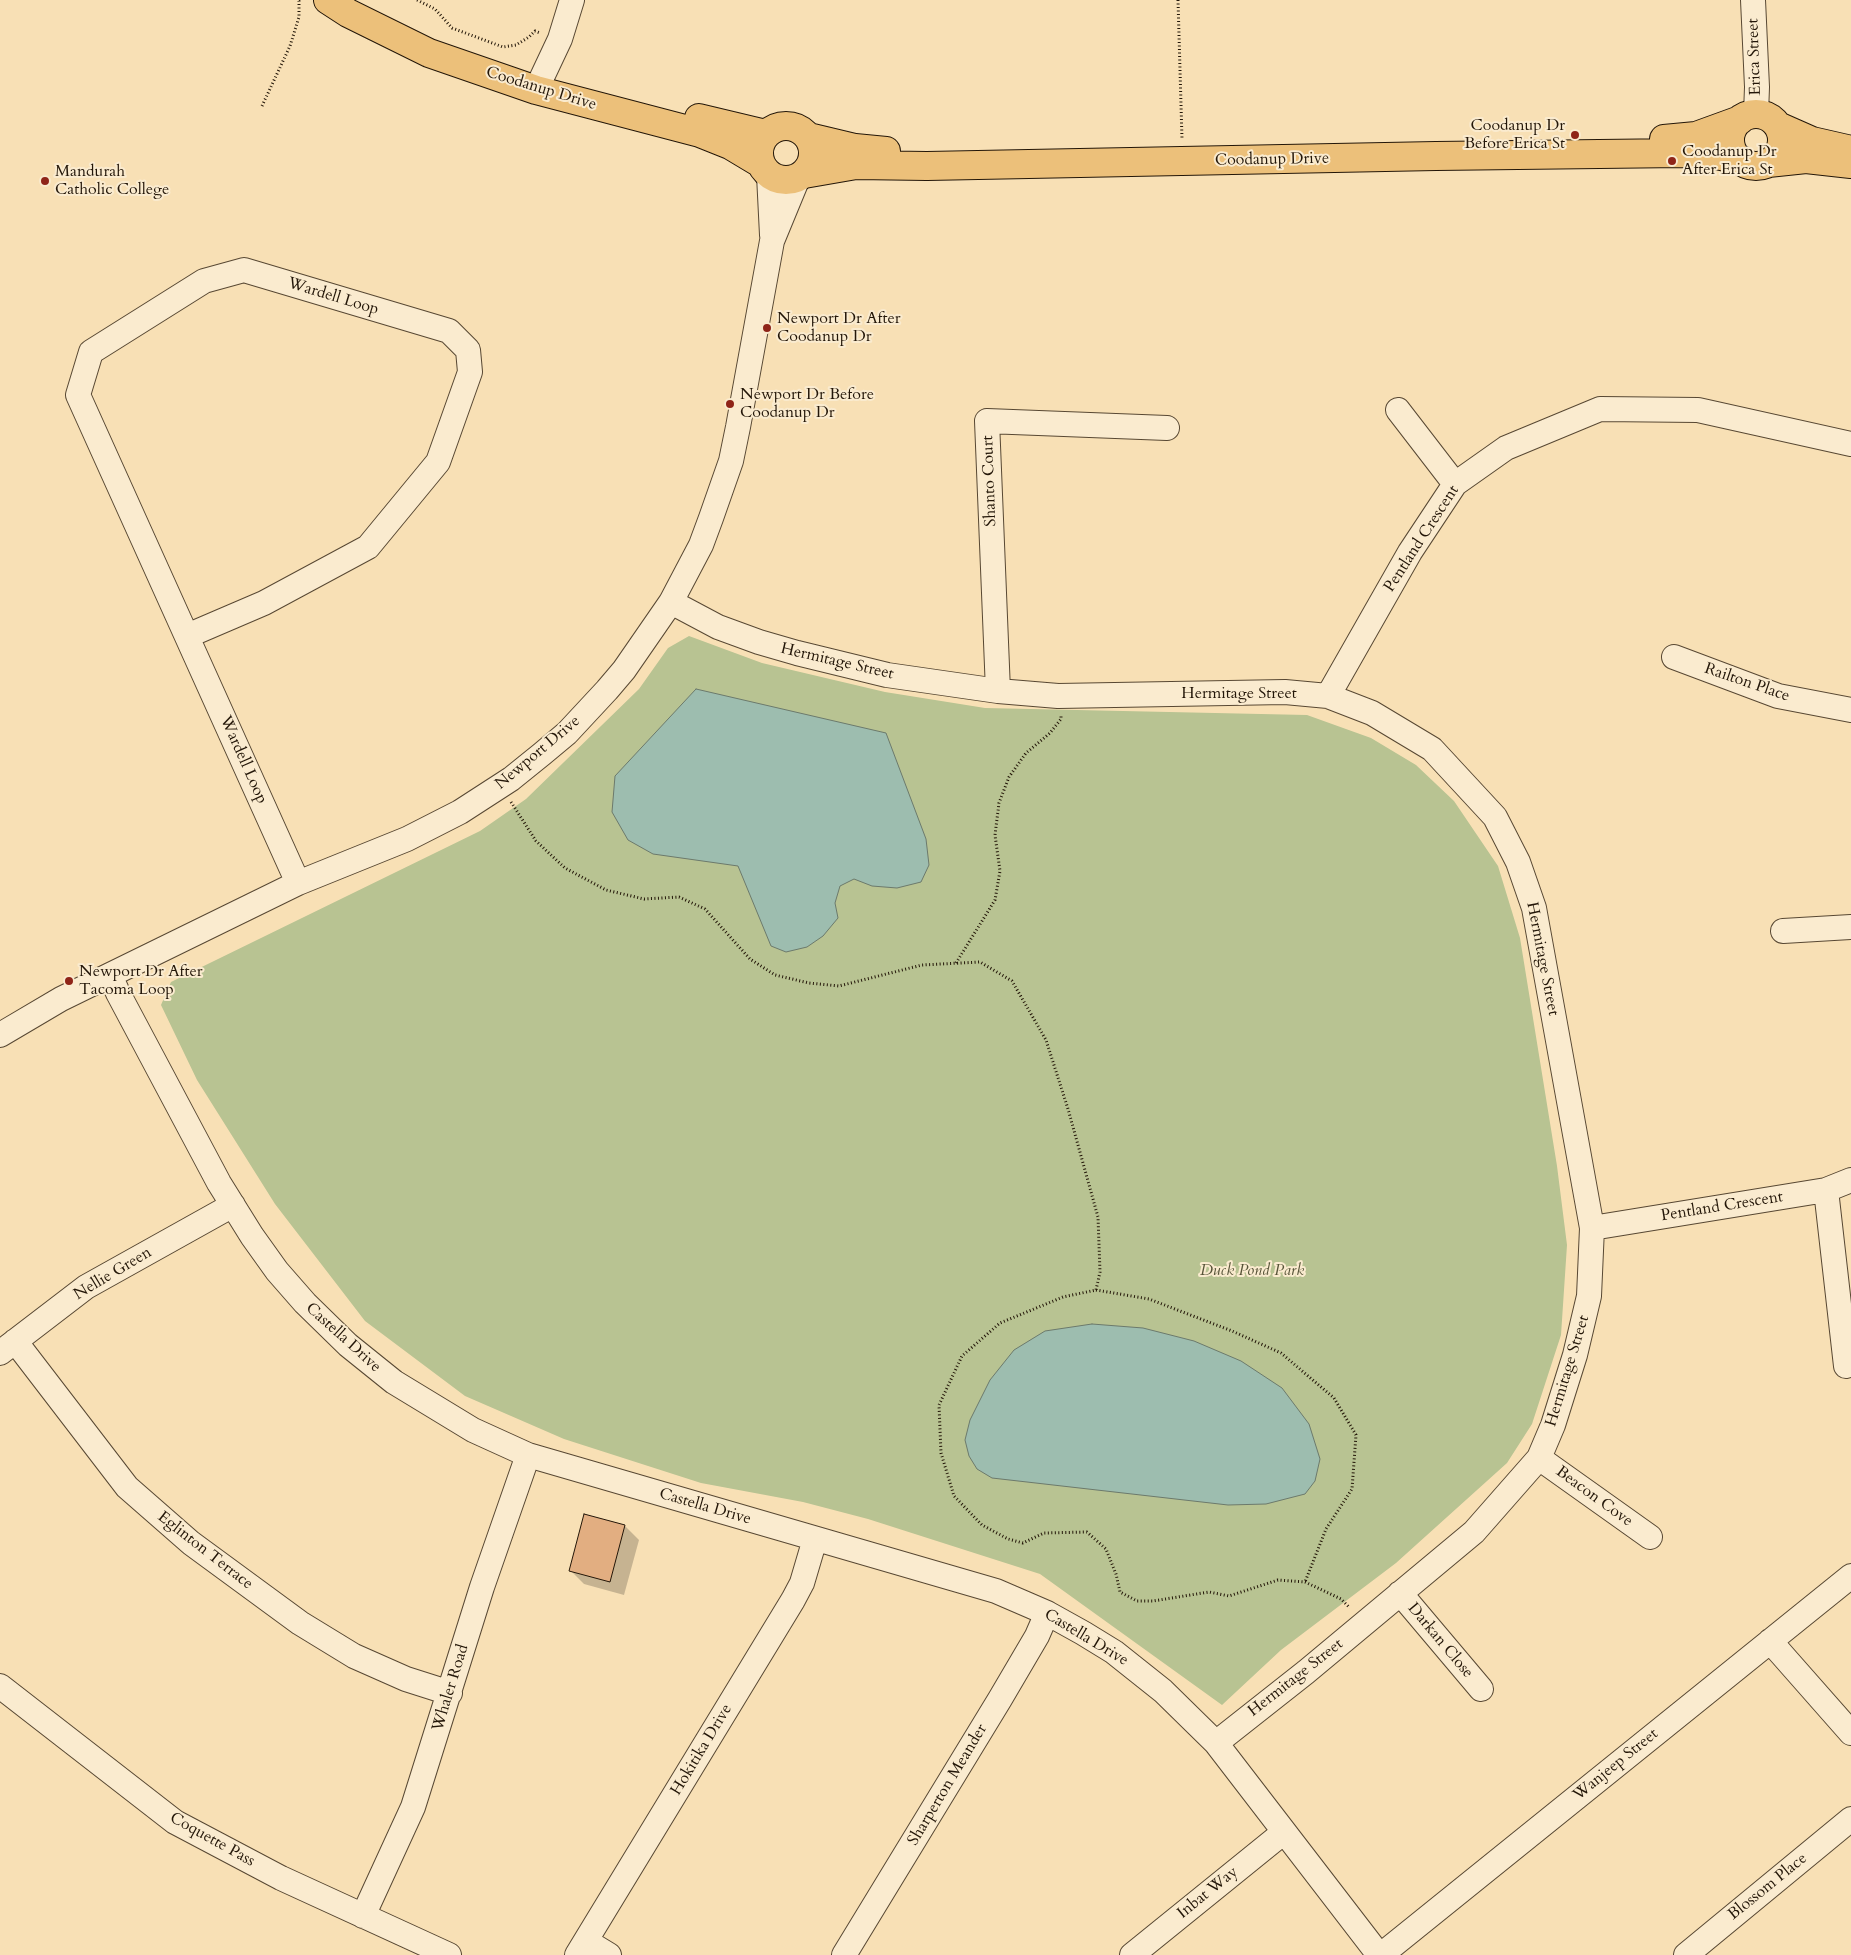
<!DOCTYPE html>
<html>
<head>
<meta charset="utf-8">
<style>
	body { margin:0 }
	canvas { display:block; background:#f8e0b5 }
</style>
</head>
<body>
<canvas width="1851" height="1955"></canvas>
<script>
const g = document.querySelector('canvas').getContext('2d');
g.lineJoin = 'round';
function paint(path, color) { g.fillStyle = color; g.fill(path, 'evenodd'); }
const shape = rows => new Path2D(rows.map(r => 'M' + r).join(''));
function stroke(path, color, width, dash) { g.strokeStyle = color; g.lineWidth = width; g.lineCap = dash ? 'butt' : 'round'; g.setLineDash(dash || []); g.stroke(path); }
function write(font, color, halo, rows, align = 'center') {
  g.font = font + ' Cardo,serif'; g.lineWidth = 4; g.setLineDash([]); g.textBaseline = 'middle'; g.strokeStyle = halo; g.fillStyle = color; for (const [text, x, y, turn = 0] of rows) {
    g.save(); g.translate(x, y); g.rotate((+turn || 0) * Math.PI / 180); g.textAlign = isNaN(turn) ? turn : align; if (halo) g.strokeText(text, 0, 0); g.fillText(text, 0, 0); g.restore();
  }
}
paint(shape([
	[689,636,762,663,885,692,985,708,1307,715,1371,738,1416,765,1454,801,1498,866,1520,938,1557,1166,1567,1245,1561,1335,1532,1424,1507,1463,1396,1563,1281,1650,1222,1705,1040,1574,868,1519,803,1502,701,1483,564,1439,465,1396,365,1321,275,1204,197,1080,161,1005,171,982,480,831,526,799,639,689,668,648]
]), '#b8c392');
const water = shape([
	[696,689,886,733,926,839,929,865,921,882,897,888,872,886,854,879,840,886,835,903,838,918,823,936,807,947,786,952,771,946,738,866,653,854,628,840,612,812,615,776,696,689],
	[1092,1324,1143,1328,1194,1341,1241,1361,1282,1388,1309,1424,1320,1459,1315,1481,1305,1494,1266,1504,1228,1505,992,1478,977,1469,969,1456,965,1440,970,1420,990,1380,1014,1350,1045,1331,1092,1324]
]);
paint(water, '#9dbdaf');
stroke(water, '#6c7a6c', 1);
paint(shape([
	[625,1526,639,1540,624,1595,584,1584,570,1570]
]), '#0003');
const building = shape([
	[584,1514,625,1525,610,1582,569,1571,584,1514]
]);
paint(building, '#e2ae81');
stroke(building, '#231608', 1);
const minor = shape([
	[1753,0,1757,87,1756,114],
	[536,90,560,39,572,0],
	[769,175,772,235],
	[1398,410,1455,484],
	[671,602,718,627,759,642,797,653,887,675,998,691,1058,696,1285,692,1328,696,1372,713,1432,749,1495,817,1518,862,1534,908,1592,1228,1589,1296,1575,1355,1553,1425,1539,1458,1474,1532,1306,1672,1216,1743],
	[187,636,264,603,368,547,438,462,470,372,468,350,449,331,244,270,204,281,91,352,78,395,298,883],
	[1674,657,1778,696,1851,710],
	[998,691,987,421,1167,428],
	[1328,696,1410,552,1455,484,1506,448,1600,409,1698,410,1851,444],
	[1783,931,1851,927],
	[110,975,118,993,219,1183,252,1236,277,1271,305,1303,348,1345,394,1382,473,1430,528,1455,996,1591,1047,1613,1083,1633,1114,1652,1163,1691,1216,1743,1379,1955],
	[0,1035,61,999,298,883,407,839,460,812,511,779,542,754,567,733,607,690,624,670,671,602,701,545,711,518,731,461,738,427,772,241,798,178],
	[1826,1190,1846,1366],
	[1592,1228,1826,1190,1851,1180],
	[15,1341,127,1487,191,1543,300,1623,354,1656,406,1679,450,1693],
	[0,1353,86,1287,233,1205],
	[1539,1458,1650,1537],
	[1400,1593,1481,1689],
	[1770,1641,1851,1733],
	[0,1686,175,1822,281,1878,449,1955],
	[363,1916,413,1807,482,1587,528,1455],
	[586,1941,609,1955],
	[577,1955,793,1600,802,1583,815,1539],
	[844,1955,1000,1699,1037,1636,1047,1613],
	[1132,1955,1284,1832],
	[1381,1955,1851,1576],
	[1686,1955,1851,1819]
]);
const major = shape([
	[328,0,348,13,429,53,536,90,700,133,730,145,760,163],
	'1730 140a26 26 0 1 1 52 0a26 26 0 1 1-52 0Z',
	[699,118,766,134],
	'759 153a27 27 0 1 1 54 0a27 27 0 1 1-54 0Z',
	[1778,126,1812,141,1847,149],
	[809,137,855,148,886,151],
	[1664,139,1696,136,1740,120],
	[1768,163,1806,159,1851,164],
	[804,174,856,165,927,166,1436,156,1681,153,1711,154,1741,160]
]);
stroke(minor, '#584833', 26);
stroke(major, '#231608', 30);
stroke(shape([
	[417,0,435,9,452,28,503,47,516,45,529,37,535,31,540,33],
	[1178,0,1182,139],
	[262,106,290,46,299,17,299,1,298,0],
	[511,802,536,841,565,868,606,890,644,899,679,897,705,909,750,959,775,975,809,983,839,986,922,965,980,962,1012,981,1046,1040,1068,1109,1098,1217,1100,1272,1096,1290,1063,1297,1000,1323,962,1356,939,1405,941,1453,954,1496,982,1525,1008,1539,1023,1543,1044,1533,1087,1532,1106,1549,1116,1574,1120,1592,1137,1601,1153,1601,1209,1592,1229,1596,1278,1580,1305,1582,1341,1599,1350,1608],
	[956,963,995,900,1000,871,995,835,999,803,1009,777,1026,753,1050,733,1061,719,1061,716],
	[1096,1290,1149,1299,1232,1331,1281,1353,1334,1398,1356,1435,1352,1489,1326,1529,1305,1582]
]), '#231608', 3, [1, 2.5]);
stroke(minor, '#faebcf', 24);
stroke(major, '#ecc07a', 28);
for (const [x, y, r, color] of [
	[1575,135,5,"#8f2418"],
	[1672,161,5,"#8f2418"],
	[45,181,5,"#8f2418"],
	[767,328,5,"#8f2418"],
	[730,404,5,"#8f2418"],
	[69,981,5,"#8f2418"]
]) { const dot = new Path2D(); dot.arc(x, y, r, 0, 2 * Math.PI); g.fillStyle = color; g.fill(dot); stroke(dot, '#faebcf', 2); }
write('16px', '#231608', '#faebcf', [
	["Erica Street",1755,57,-92],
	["Coodanup Drive",541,89,17],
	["Coodanup Drive",1272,160,-1],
	["Wardell Loop",333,297,17],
	["Shanto Court",990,481,-92],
	["Pentland Crescent",1422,539,-57],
	["Hermitage Street",837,662,13],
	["Railton Place",1747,683,19],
	["Hermitage Street",1239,694],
	["Newport Drive",538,753,-40],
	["Wardell Loop",243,760,66],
	["Hermitage Street",1542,959,79],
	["Pentland Crescent",1722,1207,-9],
	["Nellie Green",113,1274,-31],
	["Castella Drive",343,1338,42],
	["Hermitage Street",1568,1371,-73],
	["Beacon Cove",1594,1497,36],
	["Castella Drive",705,1507,16],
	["Eglinton Terrace",205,1551,38],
	["Castella Drive",1086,1638,31],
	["Darkan Close",1440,1641,50],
	["Hermitage Street",1296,1678,-38],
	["Whaler Road",451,1688,-73],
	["Hokitika Drive",702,1750,-59],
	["Wanjeep Street",1616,1765,-39],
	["Sharperton Meander",948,1785,-59],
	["Coquette Pass",212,1840,29],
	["Blossom Place",1768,1887,-39],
	["Inbat Way",1208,1893,-39]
]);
write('16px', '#231608', '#faebcf', [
	["Coodanup Dr",1565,126,"right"],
	["Before Erica St",1565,144,"right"],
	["Coodanup Dr",1682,152],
	["After Erica St",1682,170],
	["Mandurah",55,172],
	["Catholic College",55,190],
	["Newport Dr After",777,319],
	["Coodanup Dr",777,337],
	["Newport Dr Before",740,395],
	["Coodanup Dr",740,413],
	["Newport Dr After",79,972],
	["Tacoma Loop",79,990]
], 'left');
write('italic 16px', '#575338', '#faebcf', [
	["Duck Pond Park",1252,1271]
]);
</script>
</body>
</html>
